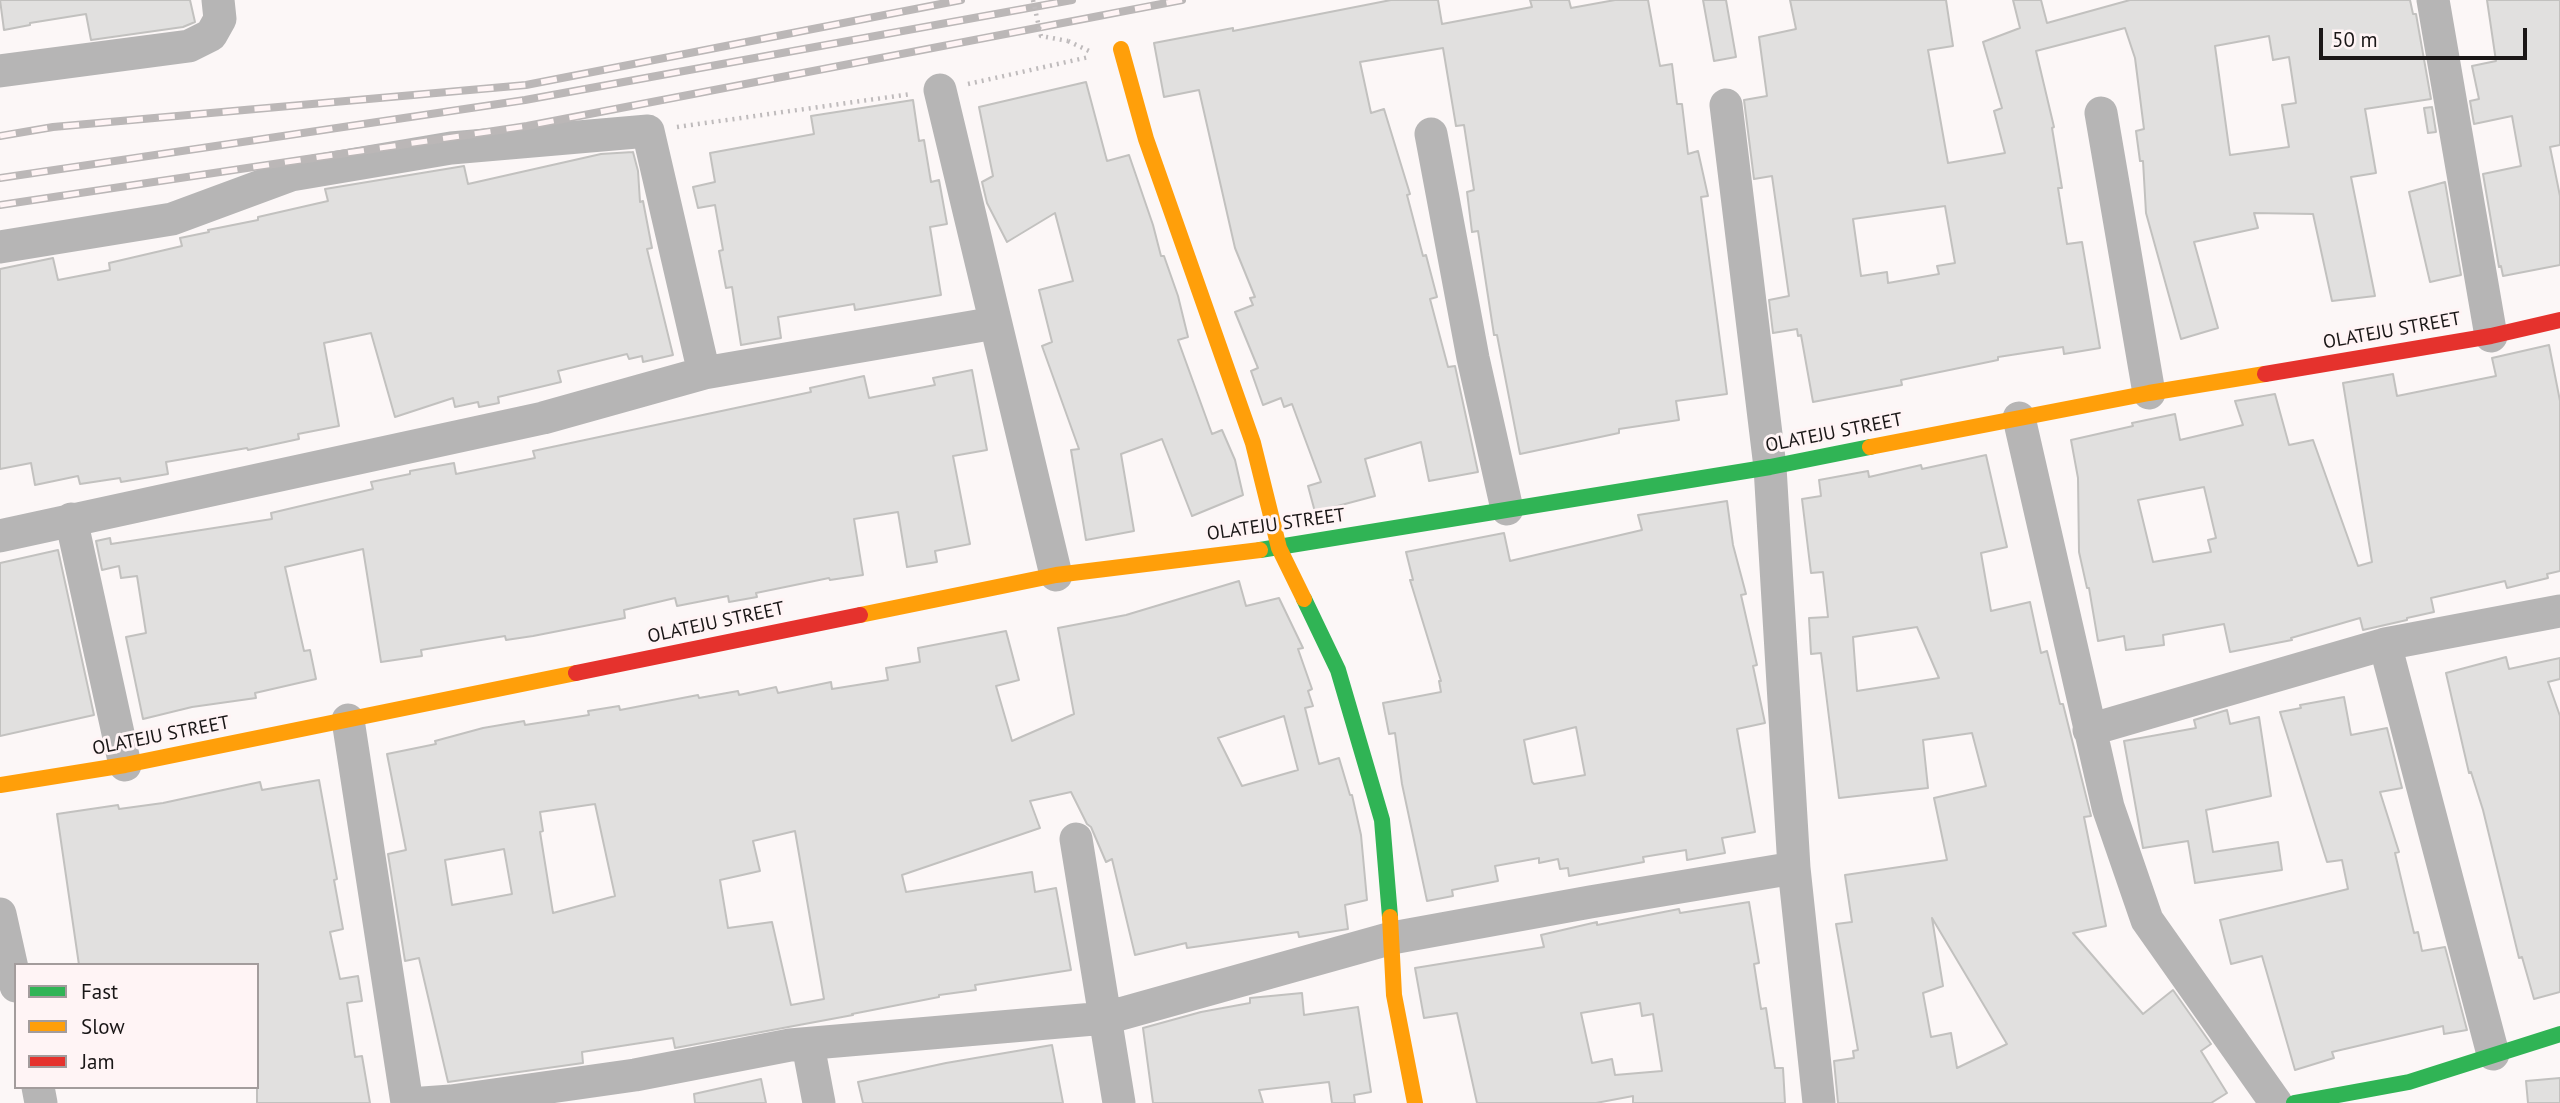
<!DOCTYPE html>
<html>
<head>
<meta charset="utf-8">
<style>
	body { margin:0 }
	#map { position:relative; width:2560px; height:1103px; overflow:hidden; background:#fcf7f7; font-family:"PT Sans",sans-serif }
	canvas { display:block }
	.legend { position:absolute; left:14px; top:963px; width:245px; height:126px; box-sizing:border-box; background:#fff4f5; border:2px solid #a39c9c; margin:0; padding:9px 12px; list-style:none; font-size:21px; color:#1a1717 }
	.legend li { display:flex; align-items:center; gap:14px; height:35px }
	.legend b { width:35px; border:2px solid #a39c9c }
	.scale { position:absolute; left:2319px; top:28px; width:208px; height:32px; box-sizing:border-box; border:4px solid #1a1717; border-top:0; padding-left:9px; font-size:21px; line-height:24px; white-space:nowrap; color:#1a1717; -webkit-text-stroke:5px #fff4f5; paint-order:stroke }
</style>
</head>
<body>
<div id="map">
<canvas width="2560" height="1103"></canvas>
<ul class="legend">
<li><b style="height:9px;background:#30b455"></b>Fast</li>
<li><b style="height:9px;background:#ff9f0a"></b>Slow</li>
<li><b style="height:9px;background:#e5322d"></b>Jam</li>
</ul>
<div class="scale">50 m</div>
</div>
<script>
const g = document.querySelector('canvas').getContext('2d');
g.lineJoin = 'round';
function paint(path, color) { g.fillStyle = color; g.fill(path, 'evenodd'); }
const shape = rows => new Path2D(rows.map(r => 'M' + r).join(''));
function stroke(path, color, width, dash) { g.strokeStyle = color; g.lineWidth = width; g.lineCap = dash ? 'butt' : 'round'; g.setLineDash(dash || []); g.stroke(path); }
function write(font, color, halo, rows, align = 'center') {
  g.font = font + ' "PT Sans",sans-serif'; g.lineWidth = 6; g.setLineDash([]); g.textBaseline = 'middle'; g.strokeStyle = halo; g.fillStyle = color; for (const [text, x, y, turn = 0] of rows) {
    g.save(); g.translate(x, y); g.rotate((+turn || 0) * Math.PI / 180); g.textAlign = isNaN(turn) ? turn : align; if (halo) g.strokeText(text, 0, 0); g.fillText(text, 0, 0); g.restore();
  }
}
const building = shape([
	[0,0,190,0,195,22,183,27,91,40,86,14,30,23,30,25,4,30,0,0],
	[1391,0,1438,0,1442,24,1532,7,1530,0,1569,0,1571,8,1615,0,1648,0,1660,66,1672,64,1677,104,1682,104,1688,154,1698,151,1708,196,1701,197,1727,394,1676,401,1679,420,1619,429,1619,433,1520,454,1497,335,1494,335,1478,231,1472,232,1467,192,1474,190,1464,125,1456,126,1443,48,1360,62,1371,113,1384,109,1410,194,1407,195,1423,256,1426,255,1437,297,1430,299,1448,367,1455,366,1478,472,1429,481,1421,442,1365,459,1375,496,1315,512,1308,486,1321,482,1292,404,1284,407,1281,398,1263,405,1251,371,1258,368,1235,312,1253,305,1250,298,1255,297,1235,248,1199,90,1164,97,1154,43,1233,28,1233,31,1391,0],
	[1703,0,1726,0,1736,57,1714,61,1703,0],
	[1790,0,1946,0,1953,46,1928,50,1948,163,2005,153,1994,111,2002,108,1983,42,2020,28,2013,0,2041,0,2047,23,2130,0,2410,0,2413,14,2416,14,2431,99,2365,109,2376,173,2351,177,2375,296,2332,301,2313,214,2254,213,2258,228,2194,242,2218,328,2181,339,2146,213,2143,161,2140,161,2136,131,2144,129,2135,58,2125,28,2036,51,2054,127,2052,128,2062,188,2058,188,2067,244,2082,242,2100,348,2064,354,2063,347,1998,357,1998,360,1901,380,1902,385,1813,402,1801,335,1798,336,1797,329,1773,333,1769,300,1789,296,1772,176,1754,179,1744,100,1767,96,1759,37,1796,29,1790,0],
	[2269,36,2273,60,2289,57,2296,103,2282,105,2289,147,2230,155,2215,46,2269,36],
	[1945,206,1955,263,1937,266,1939,274,1888,283,1887,272,1861,276,1853,219,1945,206],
	[2487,0,2560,0,2560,145,2550,147,2560,196,2560,265,2503,276,2501,266,2499,267,2483,174,2521,166,2512,116,2474,124,2470,101,2479,99,2472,66,2496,61,2487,0],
	[1086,82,1107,161,1129,155,1153,225,1161,256,1164,256,1178,296,1188,337,1178,340,1212,434,1222,430,1235,460,1243,495,1192,516,1162,439,1121,454,1134,531,1086,540,1071,450,1079,449,1042,346,1052,342,1039,290,1073,281,1055,213,1007,242,987,203,982,182,993,176,979,107,1086,82],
	[913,100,919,141,924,140,931,182,939,180,947,224,930,227,941,295,855,310,854,304,778,317,781,338,741,345,732,287,726,288,719,251,723,250,715,205,698,208,693,187,715,182,710,153,814,134,811,116,913,100],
	[2432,107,2436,132,2428,133,2424,108,2432,107],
	[633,152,638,171,640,202,643,201,652,248,647,249,673,355,643,362,642,356,629,359,627,354,558,371,561,382,498,397,499,403,479,407,478,402,455,407,453,398,395,417,371,333,324,343,339,426,298,434,299,439,248,450,247,448,166,462,168,474,121,482,120,478,80,484,78,476,35,485,31,463,0,469,0,269,53,258,58,280,110,270,109,263,182,246,180,238,209,232,208,230,258,220,258,217,328,201,325,189,464,166,468,184,601,154,633,152],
	[2445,182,2461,275,2430,282,2409,192,2445,182],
	[2549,345,2560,401,2560,571,2547,574,2548,578,2507,588,2505,581,2431,598,2434,612,2407,618,2407,620,2363,630,2360,618,2291,638,2292,640,2230,652,2224,624,2163,635,2164,645,2126,650,2124,636,2098,641,2089,588,2087,588,2079,552,2078,478,2071,440,2133,426,2132,423,2175,414,2180,440,2243,425,2235,401,2275,394,2289,445,2313,440,2358,566,2372,562,2343,383,2393,374,2397,396,2496,376,2492,358,2549,345],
	[2204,487,2216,538,2208,540,2211,552,2153,562,2138,500,2204,487],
	[972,370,987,450,953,456,970,544,935,551,937,562,907,567,898,512,854,519,863,575,830,580,829,578,756,593,757,597,729,602,728,596,677,606,675,598,624,610,625,618,533,636,506,640,505,636,421,650,422,656,381,662,363,549,285,567,304,651,310,650,316,679,255,693,256,698,192,707,143,719,126,637,146,633,137,576,121,578,119,566,102,570,96,541,110,538,111,544,272,519,271,513,373,489,371,482,410,474,410,471,454,463,456,474,535,458,533,451,811,392,810,388,864,376,869,398,935,385,933,378,972,370],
	[1986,455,2007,547,1981,553,1991,611,2030,602,2041,653,2047,651,2060,704,2063,704,2091,816,2084,817,2106,926,2073,933,2143,1014,2173,990,2211,1044,2201,1051,2227,1093,2211,1103,1838,1103,1834,1061,1854,1058,1853,1051,1858,1050,1836,924,1852,922,1845,875,1947,860,1934,798,1986,786,1972,733,1923,740,1928,788,1839,798,1821,653,1811,654,1809,618,1828,617,1823,572,1811,573,1802,499,1821,496,1819,480,1868,471,1869,477,1921,465,1922,469,1986,455],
	[1917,627,1939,678,1857,691,1853,637,1917,627],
	[1932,918,2007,1044,1957,1068,1951,1033,1931,1037,1923,993,1943,986,1932,918],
	[1727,501,1733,545,1746,594,1741,595,1757,665,1753,666,1765,723,1737,729,1755,832,1722,838,1725,853,1687,860,1686,850,1643,857,1644,862,1569,876,1568,868,1560,869,1558,859,1539,863,1539,858,1495,866,1498,881,1452,890,1453,896,1427,901,1402,784,1395,733,1389,734,1383,703,1441,692,1439,681,1441,681,1410,580,1413,580,1406,552,1504,533,1510,561,1642,530,1638,515,1727,501],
	[1576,727,1585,775,1534,784,1532,782,1524,740,1576,727],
	[58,550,94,715,0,736,0,563,58,550],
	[1239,581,1246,606,1279,598,1303,648,1298,649,1312,689,1308,691,1313,706,1305,708,1319,764,1339,758,1350,795,1352,795,1361,835,1367,900,1345,905,1348,929,1299,937,1298,932,1187,948,1186,943,1135,955,1112,859,1106,862,1091,827,1087,824,1071,792,1030,801,1040,828,902,875,906,892,1032,872,1035,892,1056,888,1071,970,975,985,976,990,939,995,939,997,852,1014,853,1015,675,1048,673,1038,582,1052,583,1063,448,1082,419,958,405,961,388,854,406,850,387,754,436,744,435,741,483,728,524,721,525,725,589,715,588,711,619,706,620,710,698,695,699,698,738,691,739,695,776,687,778,693,831,682,832,689,888,680,886,668,920,662,918,648,1006,631,1019,680,996,686,1012,741,1074,714,1058,628,1126,615,1239,581],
	[1284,716,1298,770,1242,786,1218,738,1284,716],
	[595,804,615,896,553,913,540,832,543,831,540,812,595,804],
	[795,831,824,999,791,1005,772,922,728,928,720,880,760,871,753,841,795,831],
	[504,849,512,894,452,905,445,860,504,849],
	[2506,657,2509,669,2560,658,2560,679,2548,682,2560,716,2560,992,2534,999,2522,957,2519,958,2483,810,2471,772,2469,773,2446,673,2506,657],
	[2344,697,2351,735,2387,728,2402,788,2380,792,2399,852,2395,853,2414,933,2418,932,2422,951,2445,947,2467,1030,2444,1034,2443,1026,2332,1052,2334,1058,2295,1070,2262,956,2231,964,2220,920,2348,889,2342,860,2327,862,2280,712,2301,708,2300,705,2344,697],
	[2227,710,2230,724,2259,717,2271,796,2206,810,2213,852,2278,842,2282,870,2195,883,2188,841,2143,848,2124,741,2196,728,2194,720,2227,710],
	[319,780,337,879,334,880,343,929,330,932,340,979,358,976,362,1001,347,1003,355,1057,362,1056,370,1103,257,1103,257,965,79,965,57,814,118,805,119,809,163,803,260,782,262,790,319,780],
	[1749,902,1759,963,1754,964,1761,1009,1766,1008,1775,1068,1783,1068,1785,1103,1633,1103,1633,1096,1596,1103,1477,1103,1457,1013,1424,1018,1415,968,1544,947,1541,935,1597,922,1597,925,1679,909,1680,913,1749,902],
	[1640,1003,1642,1016,1653,1014,1662,1071,1615,1075,1612,1059,1592,1063,1581,1013,1640,1003],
	[1302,993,1304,1015,1358,1007,1371,1092,1354,1095,1355,1103,1332,1103,1329,1082,1259,1090,1263,1103,1153,1103,1143,1028,1201,1012,1250,1003,1250,998,1302,993],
	[1052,1045,1063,1103,863,1103,858,1082,946,1063,1052,1045],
	[2560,1078,2560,1103,2528,1103,2526,1081,2560,1078],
	[761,1079,766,1103,695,1103,694,1094,761,1079]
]);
paint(building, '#e1e0df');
stroke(building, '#c2c1bf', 2);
stroke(shape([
	[1068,41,1089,51],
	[968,84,1089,57],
	[677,127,911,94]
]), '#bfbbbc', 4.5, [2, 5]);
stroke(shape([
	[2433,0,2491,336],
	[0,71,189,46,211,35,220,19,218,0],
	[940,90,1056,575],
	[1726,105,1770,467,1794,868,1819,1103],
	[2101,113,2149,393],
	[1431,134,1473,358,1507,509],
	[0,247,172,219,291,175,451,148,648,131,704,373],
	[2019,418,2108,807,2147,920,2276,1103],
	[71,519,125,765],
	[0,536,543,418,704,373,995,323],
	[2385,644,2493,1054],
	[348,720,407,1103],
	[2089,730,2385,644,2560,611],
	[1076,839,1119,1103],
	[0,914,16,986],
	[808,1045,819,1103],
	[38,1087,41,1103],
	[423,1103,451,1101,635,1075,790,1045,1106,1018,1392,938,1590,902,1794,868]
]), '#b6b5b5', 33);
stroke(shape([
	[1260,550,1770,467,1870,447],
	[1304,599,1338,670,1382,820,1390,917],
	[2294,1103,2409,1082,2560,1034]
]), '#30b455', 16);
stroke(shape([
	[1121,49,1146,139,1253,443,1279,548,1304,599],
	[1870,447,2149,393,2265,374],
	[860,615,1056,575,1260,550],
	[0,785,125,765,576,673],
	[1390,917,1394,995,1415,1103]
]), '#ff9f0a', 16);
stroke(shape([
	[2265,374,2491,336,2560,320],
	[576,673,860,615]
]), '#e5322d', 16);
const rail = shape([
	[0,136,53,127,526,85,961,0],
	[0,178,525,100,1072,0],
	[0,205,527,126,1182,0]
]);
stroke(rail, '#bbb7b7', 8);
stroke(rail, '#fff4f5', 5, [16]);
stroke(shape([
	[1033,0,1041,36,1068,41]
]), '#bfbbbc', 4.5, [2, 5]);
write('19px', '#1a1717', '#fff4f5', [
	["OLATEJU STREET",2392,331,-10],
	["OLATEJU STREET",1834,433,-11],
	["OLATEJU STREET",1276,525,-8],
	["OLATEJU STREET",716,623,-12],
	["OLATEJU STREET",161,736,-11]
]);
</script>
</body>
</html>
